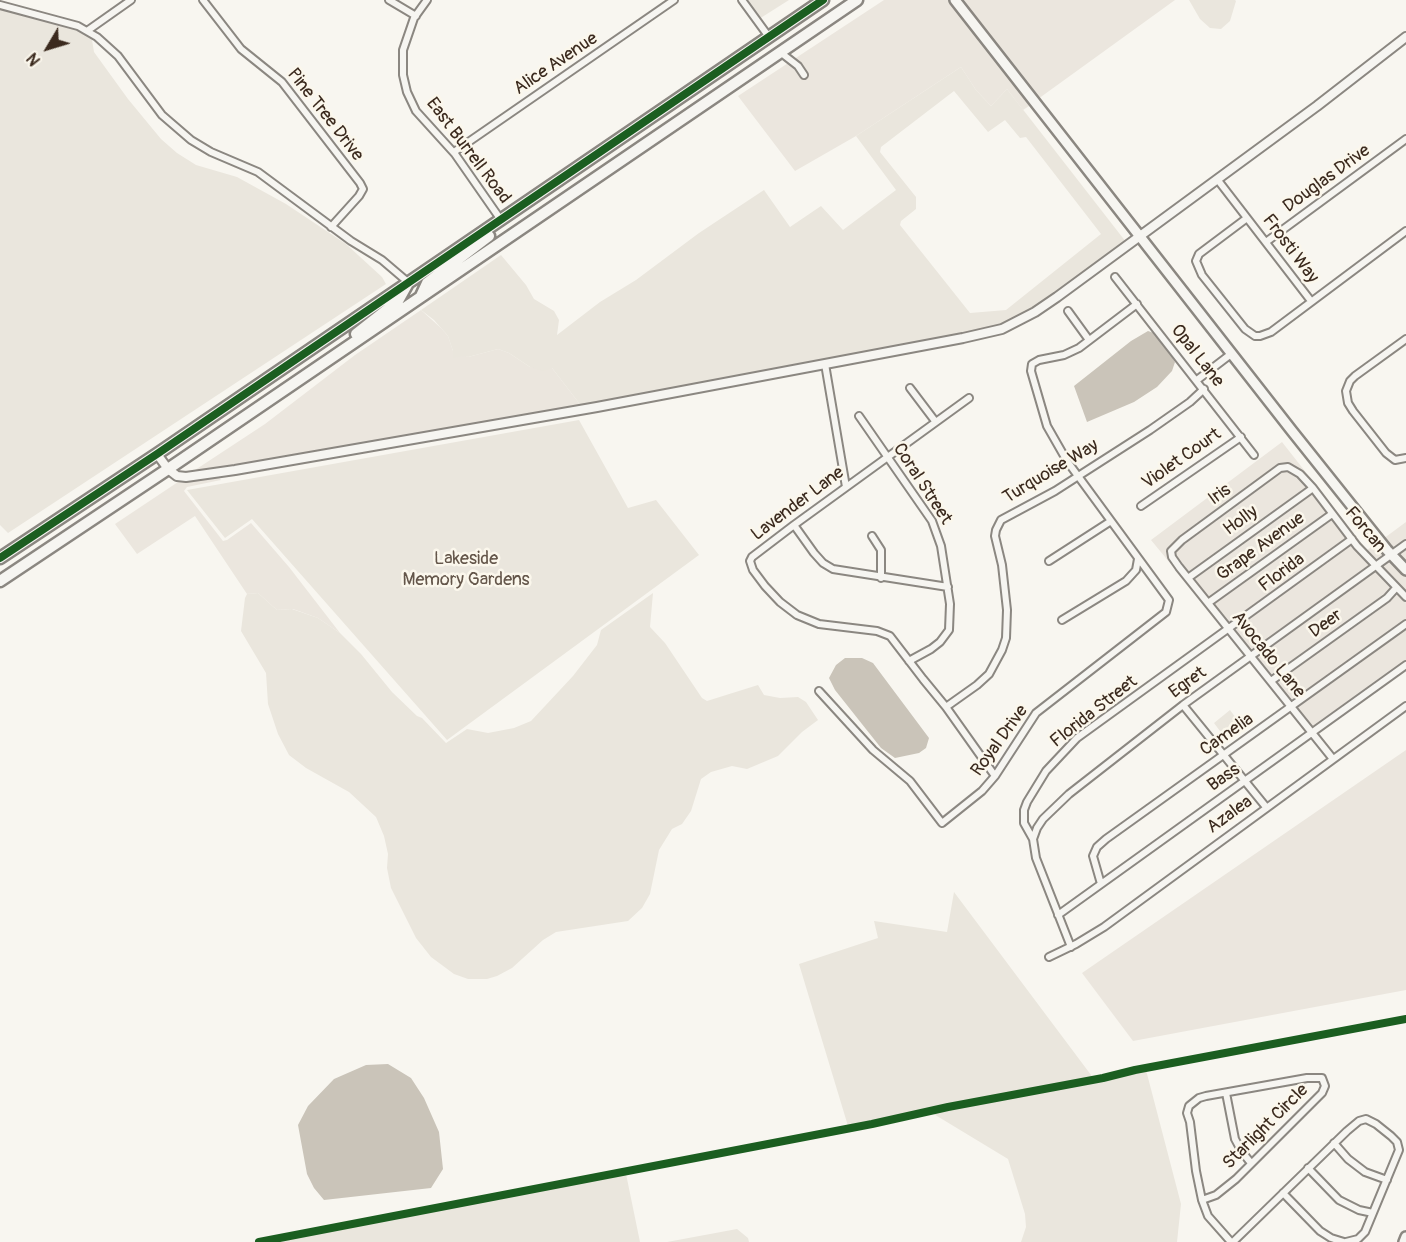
<!DOCTYPE html>
<html>
<head>
<meta charset="utf-8">
<style>
	body { margin:0 }
	#map { position:relative; width:1406px; height:1242px; overflow:hidden; background:#f8f6f0; font-family:Pangolin,sans-serif }
	canvas { display:block }
	.north { position:absolute; left:18px; top:18px; width:60px; height:60px; -webkit-text-stroke:4px #fbf7ec; paint-order:stroke; rotate:232deg; font-size:16px; font-weight:700; line-height:24px; text-align:center; color:#3b2a1e }
	.north::after { content:''; display:block; margin:auto; width:21px; height:27px; background:#3b2a1e; clip-path:polygon(50% 0,100% 100%,50% 72%,0 100%) }
</style>
</head>
<body>
<div id="map">
<canvas width="1406" height="1242"></canvas>
<div class="north">N</div>
</div>
<script>
const g = document.querySelector('canvas').getContext('2d');
g.lineJoin = 'round';
function paint(path, color) { g.fillStyle = color; g.fill(path, 'evenodd'); }
const shape = rows => new Path2D(rows.map(r => 'M' + r).join(''));
function stroke(path, color, width, dash) { g.strokeStyle = color; g.lineWidth = width; g.lineCap = dash ? 'butt' : 'round'; g.setLineDash(dash || []); g.stroke(path); }
function write(font, color, halo, rows, align = 'center') {
  g.font = font + ' Pangolin,sans-serif'; g.lineWidth = 5; g.setLineDash([]); g.textBaseline = 'middle'; g.strokeStyle = halo; g.fillStyle = color; for (const [text, x, y, turn = 0] of rows) {
    g.save(); g.translate(x, y); g.rotate((+turn || 0) * Math.PI / 180); g.textAlign = isNaN(turn) ? turn : align; if (halo) g.strokeText(text, 0, 0); g.fillText(text, 0, 0); g.restore();
  }
}
paint(shape([
	[884,0,951,0,1032,104,1023,110,1007,89,991,106,976,90,961,67,856,136,795,171,738,96],
	[960,0,1175,0,1038,99],
	[421,310,441,328,448,336,453,351,468,357,498,349,509,353,530,367,552,368,582,407,192,472,265,424,355,355],
	[1282,442,1367,550,1377,543,1406,575,1406,664,1310,733,1151,540],
	[218,476,221,480,187,487,184,491,223,541,227,540,251,523,289,567,340,633,318,618,293,609,277,610,258,593,247,594,195,516,137,554,115,524,181,480],
	[1406,522,1406,565,1383,539],
	[1406,750,1406,990,1133,1041,1082,973]
]), '#ebe6de');
paint(shape([
	[744,0,789,0,759,19],
	[1189,0,1235,0,1236,1,1230,21,1221,29,1210,28,1200,19],
	[0,2,70,21,92,40,94,52,128,99,161,139,177,153,196,165,237,177,286,204,346,244,382,277,386,284,8,533,0,525],
	[961,67,976,90,991,106,1007,89,1126,242,1033,309,1017,319,1000,326,962,335,582,407,552,368,544,371,530,367,509,353,498,349,468,357,463,356,453,358,453,351,448,336,434,320,421,310,501,255,526,285,534,299,554,311,559,320,557,335,600,302,636,280,699,233,764,190,790,227,821,206,843,230,896,190,856,136],
	[954,91,988,132,1005,120,1020,138,1026,137,1101,234,1006,310,970,313,900,225,901,221,916,209,916,197,880,152,881,147],
	[579,420,628,508,656,500,699,555,447,740,252,519,225,538,187,490],
	[258,593,277,610,292,609,318,618,340,633,361,654,392,692,417,716,422,718,446,743,467,729,488,733,514,728,531,721,573,676,597,645,601,630,653,593,650,627,665,643,702,698,707,701,758,685,764,695,780,698,798,697,806,702,818,720,802,732,778,756,747,769,732,766,711,772,701,779,691,811,682,824,672,829,659,850,650,894,642,908,628,921,556,932,543,940,512,968,497,976,487,979,468,979,454,974,431,957,416,938,391,888,387,868,388,854,384,836,376,817,349,792,306,768,289,755,278,734,268,704,266,673,241,631,245,598,247,594],
	[1230,710,1239,722,1223,735,1214,723],
	[954,892,1094,1079,1146,1070,1181,1204,1177,1242,1021,1242,1026,1227,1025,1214,1008,1159,932,1113,848,1126,799,964,878,938,874,921,947,932],
	[625,1169,640,1242,252,1242,466,1201],
	[737,1229,748,1238,749,1242,667,1242]
]), '#eae6dd');
paint(shape([
	[1148,331,1157,334,1175,362,1172,371,1157,387,1134,402,1087,422,1074,386,1131,341],
	[845,658,862,658,873,663,929,738,926,748,919,753,895,758,881,748,835,690,829,678,836,665],
	[388,1064,411,1078,424,1098,439,1132,443,1169,431,1188,324,1200,314,1188,307,1174,298,1125,308,1106,334,1079,366,1065]
]), '#cac4b9');
const minor = shape([
	[203,0,241,49,282,82,360,183,363,189,359,196,331,227],
	[389,0,416,16],
	[427,0,414,18,403,50,403,75,407,92,416,111,455,154,501,220],
	[742,0,769,37],
	[0,5,78,26,97,37,118,56,162,115,191,140,211,152,258,172,351,241,382,260,409,283],
	[87,31,131,0],
	[780,52,798,66,804,75],
	[454,152,674,0],
	[1217,179,1311,301],
	[1247,218,1199,254,1196,261,1202,275,1245,329,1255,336,1260,336,1271,332,1406,231],
	[1266,242,1406,139],
	[1115,277,1254,455],
	[1068,311,1089,340],
	[1406,339,1355,376,1350,381,1346,391,1348,403,1353,411,1386,453,1395,460,1406,458],
	[825,364,846,487],
	[1197,380,1231,354],
	[910,388,935,421],
	[969,398,794,525,752,557,750,561,753,570,765,586,780,602,797,615,819,624,877,631,890,636,923,679,946,707,995,776],
	[859,416,932,521,941,546,950,604,949,630,940,642,931,649,909,661],
	[1141,506,1241,437],
	[794,525,814,553,823,563,833,569,948,587],
	[872,536,881,550,881,578],
	[1049,561,1111,521],
	[1188,578,1313,488],
	[1208,603,1332,514],
	[1062,620,1126,581,1136,570,1138,559],
	[1271,681,1387,598,1396,588],
	[819,691,873,750,910,781,942,823,982,791,995,776,1036,713,1166,612,1169,600,1067,461,1047,426,1031,371,1032,364,1039,360,1064,355,1079,348,1137,304],
	[1183,705,1266,807],
	[946,707,977,685,989,674,1002,650,1006,638,1007,610,1002,565,995,536,996,530,1001,520,1055,491,1150,430,1190,402,1204,389],
	[1333,759,1179,567,1172,557,1171,551,1182,540,1280,468,1288,467,1300,474,1313,488,1357,546,1406,597],
	[1033,839,1037,828,1043,819,1069,794,1183,705,1406,544],
	[1101,884,1093,856,1097,847,1106,839,1406,624],
	[1058,915,1406,665],
	[1071,947,1036,858,1033,839,1024,823,1024,810,1027,802,1046,771,1077,738,1352,539],
	[1049,957,1076,944,1104,927,1406,706],
	[1226,1093,1235,1139,1242,1152,1251,1163],
	[1334,1143,1348,1159,1365,1172,1387,1180],
	[1308,1168,1339,1200,1359,1210,1373,1213],
	[1283,1193,1320,1231,1331,1238,1344,1242],
	[1202,1200,1216,1195,1236,1179,1322,1093,1325,1086,1322,1078,1307,1078,1206,1096,1199,1098,1189,1106,1187,1113,1190,1122,1196,1171,1202,1200,1208,1216,1231,1242],
	[1233,1242,1347,1131,1359,1121,1366,1119,1376,1124,1391,1136,1397,1142,1399,1150,1365,1232,1358,1239,1346,1242]
]);
const tertiary = shape([
	[157,454,168,469,177,476,186,477,235,470,597,407,963,338,1002,329,1035,312,1057,297,1317,106,1406,37]
]);
const secondary = shape([
	[955,0,1292,431,1387,550,1406,570],
	[1404,1242,1406,1237]
]);
const primary = shape([
	[421,296,427,283,489,236],
	[356,334,398,301,408,283],
	[0,558,157,454,823,0],
	[0,581,168,469,857,0]
]);
stroke(minor, '#8b8781', 10);
stroke(tertiary, '#8b8781', 12);
stroke(secondary, '#8b8781', 14);
stroke(primary, '#8b8781', 15);
stroke(minor, '#f6f5f1', 6);
stroke(tertiary, '#f6f5f1', 8);
stroke(secondary, '#f6f5f1', 9);
stroke(primary, '#f6f5f1', 10);
stroke(shape([
	[0,558,157,454,823,0],
	[259,1242,872,1124,948,1107,1103,1078,1135,1070,1406,1019]
]), '#1b5e20', 8);
write('18px', '#3b2a1e', '#fbf7ec', [
	["Alice Avenue",556,64,-34],
	["Pine Tree Drive",325,115,52],
	["East Burrell Road",468,151,53],
	["Douglas Drive",1327,179,-36],
	["Frosti Way",1290,249,53],
	["Opal Lane",1197,356,52],
	["Violet Court",1182,459,-35],
	["Turquoise Way",1051,472,-31],
	["Coral Street",922,484,57],
	["Iris",1220,495,-36],
	["Lavender Lane",798,504,-37],
	["Holly",1241,521,-36],
	["Forcan",1365,530,50],
	["Grape Avenue",1261,547,-36],
	["Florida",1282,573,-37],
	["Deer",1326,624,-36],
	["Avocado Lane",1268,655,51],
	["Egret",1188,683,-36],
	["Florida Street",1094,712,-38],
	["Camelia",1227,735,-35],
	["Royal Drive",1000,741,-54],
	["Bass",1224,778,-35],
	["Azalea",1230,815,-36],
	["Starlight Circle",1266,1127,-45]
]);
write('18px', '#64564a', '#fbf7ec', [
	["Lakeside",466,559],
	["Memory Gardens",466,580]
]);
</script>
</body>
</html>
